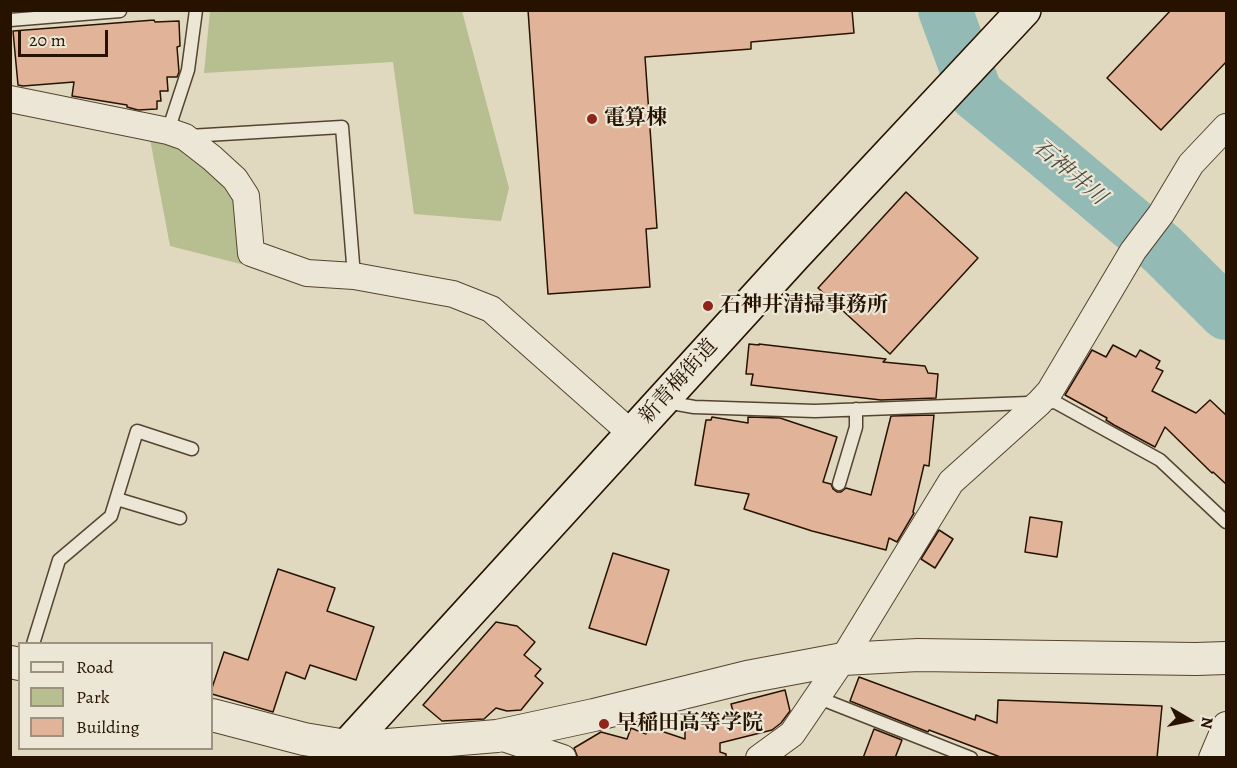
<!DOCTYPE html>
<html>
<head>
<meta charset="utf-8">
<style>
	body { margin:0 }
	#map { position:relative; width:1237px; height:768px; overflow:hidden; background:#e0d9bf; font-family:Alegreya,serif }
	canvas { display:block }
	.frame { position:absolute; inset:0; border:12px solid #271200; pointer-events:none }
	.legend { position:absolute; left:18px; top:642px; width:195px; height:108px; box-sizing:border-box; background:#ebe6d5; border:2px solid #9d9180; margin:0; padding:8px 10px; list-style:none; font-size:18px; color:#271200 }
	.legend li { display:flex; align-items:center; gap:12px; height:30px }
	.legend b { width:30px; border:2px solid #9d9180 }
	.north { position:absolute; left:1159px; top:690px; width:60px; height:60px; -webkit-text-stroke:4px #ebe6d5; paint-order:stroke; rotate:99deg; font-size:16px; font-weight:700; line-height:24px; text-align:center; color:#271200 }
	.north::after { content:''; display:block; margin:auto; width:21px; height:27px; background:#271200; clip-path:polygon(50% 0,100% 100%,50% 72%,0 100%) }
	.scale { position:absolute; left:18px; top:30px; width:90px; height:27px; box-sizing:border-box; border:3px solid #271200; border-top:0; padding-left:8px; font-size:18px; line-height:21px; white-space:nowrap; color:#271200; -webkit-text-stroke:4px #ebe6d5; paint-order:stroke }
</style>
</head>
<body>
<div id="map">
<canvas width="1237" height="768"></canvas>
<div class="frame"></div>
<ul class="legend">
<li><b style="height:8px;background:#ebe6d5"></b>Road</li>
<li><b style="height:16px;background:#b7be8f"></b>Park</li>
<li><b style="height:16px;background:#e1b399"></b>Building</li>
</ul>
<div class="north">N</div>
<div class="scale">20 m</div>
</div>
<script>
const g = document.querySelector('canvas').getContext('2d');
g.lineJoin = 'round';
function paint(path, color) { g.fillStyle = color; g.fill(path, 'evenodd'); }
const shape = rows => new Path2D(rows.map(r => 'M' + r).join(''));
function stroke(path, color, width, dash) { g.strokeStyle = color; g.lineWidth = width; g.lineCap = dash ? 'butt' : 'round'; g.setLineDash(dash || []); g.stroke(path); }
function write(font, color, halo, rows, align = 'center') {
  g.font = font + ' Alegreya,"Noto Serif JP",serif'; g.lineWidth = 4.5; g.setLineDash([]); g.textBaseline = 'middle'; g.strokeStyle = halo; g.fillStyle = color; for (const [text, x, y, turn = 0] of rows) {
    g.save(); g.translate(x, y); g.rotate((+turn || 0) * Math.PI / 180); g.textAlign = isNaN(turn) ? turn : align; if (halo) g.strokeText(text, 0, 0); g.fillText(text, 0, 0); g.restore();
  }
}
paint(shape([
	[210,11,462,11,509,188,501,221,414,214,393,62,204,73],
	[150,139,166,141,203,162,240,204,241,264,170,246]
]), '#b7be8f');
stroke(shape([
	[945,10,976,94,1044,150,1163,250,1226,313]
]), '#94bab5', 54);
const building = shape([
	[528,10,852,10,854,33,751,42,751,49,645,57,657,228,646,229,650,287,548,294,528,10],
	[1171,10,1227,10,1227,61,1161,130,1107,78,1171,10],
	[154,20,155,22,179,21,180,46,177,47,179,72,177,77,167,77,168,91,160,91,161,101,157,101,157,109,138,110,127,107,127,105,72,96,74,82,23,86,18,85,13,31,154,20],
	[906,192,978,258,890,354,818,288,906,192],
	[749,344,759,345,759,344,886,359,883,362,925,366,928,373,938,374,936,398,881,400,751,385,753,374,746,374,749,344],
	[1113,345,1136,357,1140,350,1160,361,1156,368,1163,371,1152,391,1196,413,1210,400,1227,416,1227,485,1213,472,1212,473,1165,427,1155,447,1114,425,1106,420,1107,418,1065,395,1092,350,1106,357,1113,345],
	[934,415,929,466,924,465,913,512,914,513,897,542,889,538,886,550,812,531,744,509,749,494,695,485,706,420,711,420,712,417,748,423,748,417,780,418,837,437,823,482,831,484,833,489,837,492,841,492,846,488,871,495,891,416,934,415],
	[1030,517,1062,522,1057,557,1025,552,1030,517],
	[939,530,953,539,935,568,921,559,939,530],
	[613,553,669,570,646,645,589,628,613,553],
	[278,569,335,588,327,611,374,627,356,680,310,665,305,679,286,672,273,712,212,694,212,688,224,652,248,660,278,569],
	[496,622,517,626,535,642,524,655,541,669,535,676,543,683,521,710,507,711,496,708,484,719,442,721,423,705,496,622],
	[859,677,975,720,976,715,997,723,998,700,1162,706,1157,758,1003,758,929,730,928,732,850,701,859,677],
	[785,690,790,711,781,723,772,730,720,743,720,752,726,754,726,758,578,758,574,748,601,732,627,739,631,728,646,734,649,727,685,739,685,721,736,722,731,704,785,690],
	[874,729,902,740,895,758,863,758,874,729]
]);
paint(building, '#e1b399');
stroke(building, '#271200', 1.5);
const service = shape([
	[10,20,120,11],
	[168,131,188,70,196,10],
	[189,136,342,127,354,276],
	[666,402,694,407,815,411,1055,402,1160,460,1226,522],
	[839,484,856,427,856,409],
	[117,499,180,518],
	[33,644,59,560,111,516,137,431,192,449],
	[818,696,824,700,971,758]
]);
const minor = shape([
	[10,99,168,131,185,137,212,158,235,179,246,196,251,253,307,273,354,276,453,294,491,309,632,434],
	[497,736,563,758],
	[759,758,792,734,843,659,951,482,1039,403,1050,391,1133,251,1161,214,1191,164,1226,127],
	[1212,758,1226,725]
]);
const tertiary = shape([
	[10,662,20,664],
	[212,715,304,739,346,746,388,745,497,736,594,715,747,677,843,659,918,655,1196,659,1226,658]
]);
const secondary = shape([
	[336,758,794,256,1024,10]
]);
stroke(service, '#554430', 15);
stroke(minor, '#554430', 28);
stroke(tertiary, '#554430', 34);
stroke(secondary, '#271200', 36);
stroke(service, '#ebe6d5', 12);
stroke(minor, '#ebe6d5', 26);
stroke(tertiary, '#ebe6d5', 32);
stroke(secondary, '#ebe6d5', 33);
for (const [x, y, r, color] of [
	[592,119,6,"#8f2418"],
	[708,306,6,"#8f2418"],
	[604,724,6,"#8f2418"]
]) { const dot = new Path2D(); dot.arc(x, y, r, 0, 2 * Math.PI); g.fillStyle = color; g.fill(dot); stroke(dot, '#ebe6d5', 2); }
write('bold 21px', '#271200', '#ebe6d5', [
	["電算棟",604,119],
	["石神井清掃事務所",720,306],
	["早稲田高等学院",616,724]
], 'left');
write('21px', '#271200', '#ebe6d5', [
	["新青梅街道",679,382,-48]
]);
write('italic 22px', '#4d4d3f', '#ebe6d5', [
	["石神井川",1069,173,40]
]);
</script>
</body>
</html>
